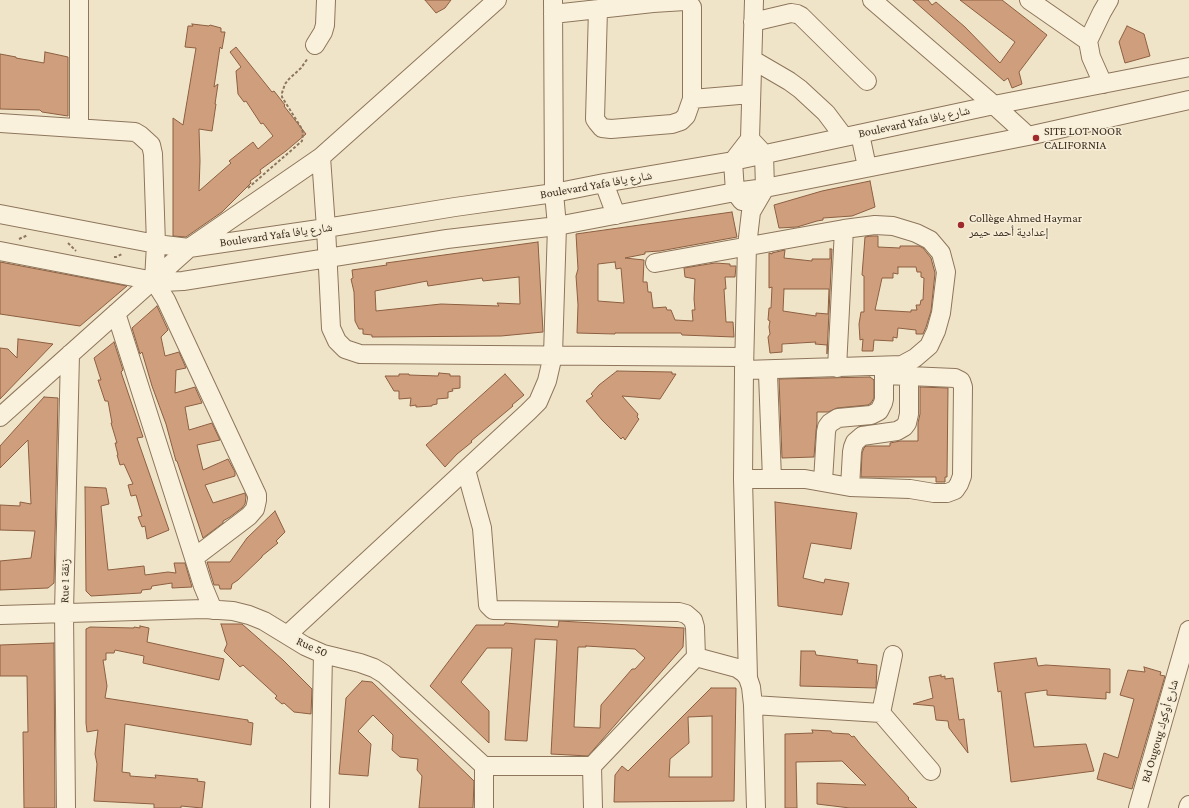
<!DOCTYPE html>
<html>
<head>
<meta charset="utf-8">
<style>
	body { margin:0 }
	canvas { display:block; background:#f0e4c8 }
</style>
</head>
<body>
<canvas width="1189" height="808"></canvas>
<script>
const g = document.querySelector('canvas').getContext('2d');
g.lineJoin = 'round';
function paint(path, color) { g.fillStyle = color; g.fill(path, 'evenodd'); }
const shape = rows => new Path2D(rows.map(r => 'M' + r).join(''));
function stroke(path, color, width, dash) { g.strokeStyle = color; g.lineWidth = width; g.lineCap = dash ? 'butt' : 'round'; g.setLineDash(dash || []); g.stroke(path); }
function write(font, color, halo, rows, align = 'center') {
  g.font = font + ' "Crimson Pro","Noto Naskh Arabic",serif'; g.lineWidth = 3; g.setLineDash([]); g.textBaseline = 'middle'; g.strokeStyle = halo; g.fillStyle = color; for (const [text, x, y, turn = 0] of rows) {
    g.save(); g.translate(x, y); g.rotate((+turn || 0) * Math.PI / 180); g.textAlign = isNaN(turn) ? turn : align; if (halo) g.strokeText(text, 0, 0); g.fillText(text, 0, 0); g.restore();
  }
}
const building = shape([
	[425,0,451,0,445,8,436,13,425,0],
	[913,0,928,0,932,5,936,2,965,27,1000,63,1015,42,960,0,1002,0,1047,35,1019,72,1022,84,1012,88,1008,78,1004,81,913,0],
	[192,24,209,26,210,25,221,28,221,32,225,32,222,49,220,47,214,87,218,84,215,104,216,104,212,131,199,129,200,161,199,191,231,163,229,161,253,142,258,149,273,136,263,123,261,124,246,101,244,102,238,94,236,71,241,67,230,52,236,47,272,92,274,91,285,105,284,106,306,134,286,151,260,170,261,173,250,181,251,183,222,212,186,237,173,236,173,118,183,125,196,48,185,47,188,26,193,26,192,24],
	[1127,26,1144,34,1150,56,1125,63,1119,42,1127,26],
	[45,52,68,57,68,116,42,112,40,110,0,109,0,54,16,57,16,58,44,63,45,52],
	[870,181,875,207,852,216,823,218,823,220,817,221,797,227,779,228,774,205,822,191,870,181],
	[732,212,737,237,660,251,645,252,645,254,625,258,644,260,643,282,647,282,648,292,651,292,653,308,666,307,667,310,671,310,675,320,693,321,692,310,695,310,694,299,695,279,685,277,684,268,715,263,730,264,730,266,736,266,735,277,725,277,726,289,724,289,726,322,733,322,734,337,682,335,681,333,615,333,615,334,577,333,578,305,576,276,578,269,576,234,732,212],
	[615,262,616,269,621,268,624,303,598,301,598,264,615,262],
	[871,236,878,236,878,247,900,248,900,246,919,246,923,248,931,258,935,273,931,311,926,327,923,334,916,334,916,330,898,328,897,338,893,337,893,341,874,340,873,351,862,351,863,339,860,340,859,324,861,312,864,312,864,276,862,275,865,237,871,236],
	[898,267,916,267,917,272,921,272,921,277,924,278,923,300,921,300,920,305,916,305,917,310,911,310,911,312,875,310,882,278,893,278,893,273,898,274,898,267],
	[538,242,543,332,501,336,372,337,372,335,363,334,363,329,359,329,355,321,354,292,351,279,353,278,352,270,387,265,386,263,538,242],
	[519,277,520,304,497,303,499,306,441,304,376,311,375,291,427,281,428,286,482,278,483,281,519,277],
	[830,249,832,249,827,354,827,345,815,344,816,342,782,344,782,352,770,353,768,337,770,334,769,327,770,321,768,320,769,308,771,308,772,287,769,288,769,253,772,254,772,253,785,250,784,258,812,261,812,259,830,259,830,249],
	[784,289,829,289,828,314,816,313,816,316,783,311,784,289],
	[0,262,127,286,80,326,0,314,0,262],
	[157,306,168,330,161,337,165,356,179,352,186,368,176,370,175,393,195,387,202,403,185,407,189,430,212,423,220,440,197,445,203,470,228,459,235,472,235,476,205,485,213,503,245,493,246,497,245,504,242,508,230,517,223,521,223,523,203,538,177,461,176,461,166,424,152,386,142,352,140,354,132,328,157,306],
	[18,339,53,344,0,399,0,348,8,349,17,358,18,339],
	[114,342,123,370,121,372,143,437,137,438,169,530,147,539,145,526,142,527,138,517,142,516,136,495,131,496,128,485,133,484,124,464,120,465,117,455,118,455,115,443,117,443,111,423,112,423,108,401,105,401,98,380,101,380,94,358,114,342],
	[617,371,672,372,672,374,676,374,660,399,622,396,638,414,637,417,639,419,625,440,623,437,621,439,602,420,586,401,593,396,591,394,599,385,617,371],
	[439,373,450,374,450,376,460,376,460,388,452,389,453,391,448,392,448,398,437,399,437,404,432,405,432,406,416,407,416,405,410,406,411,398,399,399,399,391,394,391,385,376,399,376,399,374,409,374,409,375,438,376,439,373],
	[505,374,524,395,512,405,513,406,471,441,472,442,457,454,445,467,426,445,505,374],
	[870,377,874,380,874,398,871,403,868,405,837,408,828,412,817,412,817,423,816,431,814,457,782,458,779,379,870,377],
	[920,387,948,388,947,477,945,477,945,482,936,482,936,477,861,477,862,453,864,448,866,446,890,446,890,443,900,441,918,441,918,423,920,414,920,387],
	[44,397,58,398,54,583,48,588,0,590,0,561,31,558,35,531,0,530,0,505,20,506,20,502,31,504,28,440,0,468,0,446,44,397],
	[85,487,106,488,109,504,101,506,108,570,144,566,145,575,168,572,176,573,174,563,185,563,192,587,172,588,172,583,152,586,151,589,142,590,141,593,91,596,86,591,85,487],
	[775,502,857,513,851,549,811,543,803,578,824,583,825,579,849,583,842,615,778,606,775,502],
	[275,511,285,532,276,541,278,543,262,556,262,557,238,580,232,584,231,589,220,589,219,585,214,585,207,562,230,562,247,538,275,511],
	[559,621,684,628,683,647,588,756,551,754,557,640,535,639,527,741,505,740,512,648,487,648,461,682,489,711,489,743,430,686,476,625,504,625,505,623,558,627,559,621],
	[586,646,635,649,645,658,635,669,632,669,601,705,600,728,574,727,578,647,586,647,586,646],
	[221,624,242,624,283,660,312,689,311,714,294,712,284,703,282,704,275,698,277,696,243,665,240,667,224,651,227,644,221,624],
	[140,626,149,628,147,642,224,659,219,680,143,663,144,656,115,650,114,653,106,653,106,660,103,660,107,686,105,698,248,720,248,722,253,723,251,745,125,724,122,772,130,773,130,776,156,778,155,775,198,779,197,781,205,782,202,808,181,806,181,808,154,808,154,804,94,801,97,764,95,754,98,730,87,732,86,723,86,629,90,627,134,628,134,627,140,628,140,626],
	[54,643,55,808,24,808,23,732,28,732,27,676,0,676,0,645,54,643],
	[801,651,815,651,816,655,858,660,857,663,877,665,876,688,800,686,801,651],
	[1036,658,1038,666,1046,665,1110,669,1110,693,1106,692,1106,699,1047,695,1047,690,1025,693,1034,747,1086,744,1094,771,1011,782,1001,691,998,692,994,663,1036,658],
	[1144,667,1161,672,1160,675,1165,676,1132,789,1097,779,1104,753,1118,758,1134,699,1120,695,1128,670,1145,672,1144,667],
	[941,675,941,677,945,676,945,679,953,678,959,720,964,719,968,753,949,728,948,721,936,720,934,706,913,704,933,698,929,677,941,675],
	[362,681,372,682,474,781,473,808,419,808,422,776,417,770,418,759,400,757,392,750,393,735,373,715,358,731,371,744,368,776,339,774,346,698,362,681],
	[711,688,736,688,734,801,614,802,615,775,622,766,628,771,711,688],
	[712,716,712,777,669,777,670,759,689,743,688,717,712,716],
	[812,730,831,731,832,733,849,734,852,737,854,736,861,745,909,798,908,799,917,808,850,808,817,804,817,783,866,785,842,761,796,762,797,808,785,808,785,734,813,733,812,730]
]);
paint(building, '#cf9f7d');
stroke(building, '#8d5f41', 1);
const minor = shape([
	[497,0,321,157,326,228,331,328,337,341,345,349,360,354,744,357],
	[872,0,994,105,1028,136],
	[1029,0,1088,41],
	[598,9,595,119,597,122,602,128,611,129,672,124,681,121,686,116,692,99],
	[553,14,653,3,685,1,688,2,692,7,692,99,751,94],
	[753,22,791,13,797,14,801,16,867,81],
	[315,45,323,32,325,25,326,0],
	[753,60,789,81,800,89,826,113,844,137],
	[1103,84,1091,57,1088,41,1102,12,1109,0],
	[0,123,135,132,140,135,151,145,153,154,156,244,154,281,166,300,257,495,257,500,255,509,249,516,195,557],
	[79,127,79,0],
	[860,134,867,167],
	[604,183,616,215],
	[742,201,735,192,733,161,750,139,754,0],
	[0,214,156,244,189,248,326,228,455,207,554,193,604,183,733,161,994,105,1189,67],
	[0,251,154,281,164,282,183,281,447,239,557,226,735,192,765,188,1028,136,1189,100],
	[655,263,844,229,875,225,893,226,916,233,930,240,941,253,946,272,941,313,936,331,929,346,915,358,902,365,744,370],
	[116,313,203,586,213,610],
	[837,368,844,229],
	[768,374,772,479],
	[0,417,189,248,321,157],
	[466,470,482,528,488,605,493,610,679,612,686,614,693,620,695,627,696,657],
	[743,479,805,479,850,487,910,489,934,493,947,493,955,490,959,484,962,476,963,387,961,381,955,378,885,375],
	[823,481,826,432,827,427,830,423,838,418,871,415,879,411,883,403,884,399,884,375],
	[850,487,852,452,853,447,855,442,862,436,897,431,904,427,907,423,909,414,909,376],
	[0,615,204,609,233,611,249,615,264,621,305,646,323,654,360,663,374,668,384,674,484,766,592,766],
	[287,635,528,412,538,402,547,381,553,355,557,226,554,193,553,0],
	[748,678,743,479,744,370,747,246,751,212,765,188,764,154,750,139],
	[753,705,881,713,893,655],
	[881,713,931,771],
	[592,766,696,657,737,668,744,673,748,678,751,687,753,705,756,808],
	[592,766,593,808],
	[66,808,64,612,70,354],
	[320,808,323,654],
	[484,808,484,766],
	[1138,808,1189,630],
	[1188,808,1189,805]
]);
stroke(minor, '#8d765c', 20);
stroke(shape([
	[248,188,302,141,303,133,302,129,282,97,282,93,285,84,289,79,301,68,308,58],
	[19,239,28,235],
	[68,243,76,251],
	[114,257,116,257,122,254]
]), '#8d765c', 2, [3, 2]);
stroke(minor, '#faf1dc', 18);
for (const [x, y, r, color] of [
	[1036,138,4,"#9e2a2b"],
	[961,225,4,"#9e2a2b"]
]) { const dot = new Path2D(); dot.arc(x, y, r, 0, 2 * Math.PI); g.fillStyle = color; g.fill(dot); stroke(dot, '#f7eed8', 1.5); }
write('12px', '#3d2e20', '#f7eed8', [
	["Boulevard Yafa شارع يافا",914,122,-12],
	["Boulevard Yafa شارع يافا",596,185,-10],
	["Boulevard Yafa شارع يافا",276,235,-8],
	["Rue 1 زنقة",65,581,-89],
	["Rue 50",312,647,24],
	["Bd Ougoug شارع أوكوك",1160,731,-74]
]);
write('12px', '#3d2e20', '#f7eed8', [
	["SITE LOT NOOR",1044,131],
	["CALIFORNIA",1044,145],
	["Collège Ahmed Haymar",969,218],
	["إعدادية أحمد حيمر",969,232]
], 'left');
</script>
</body>
</html>
